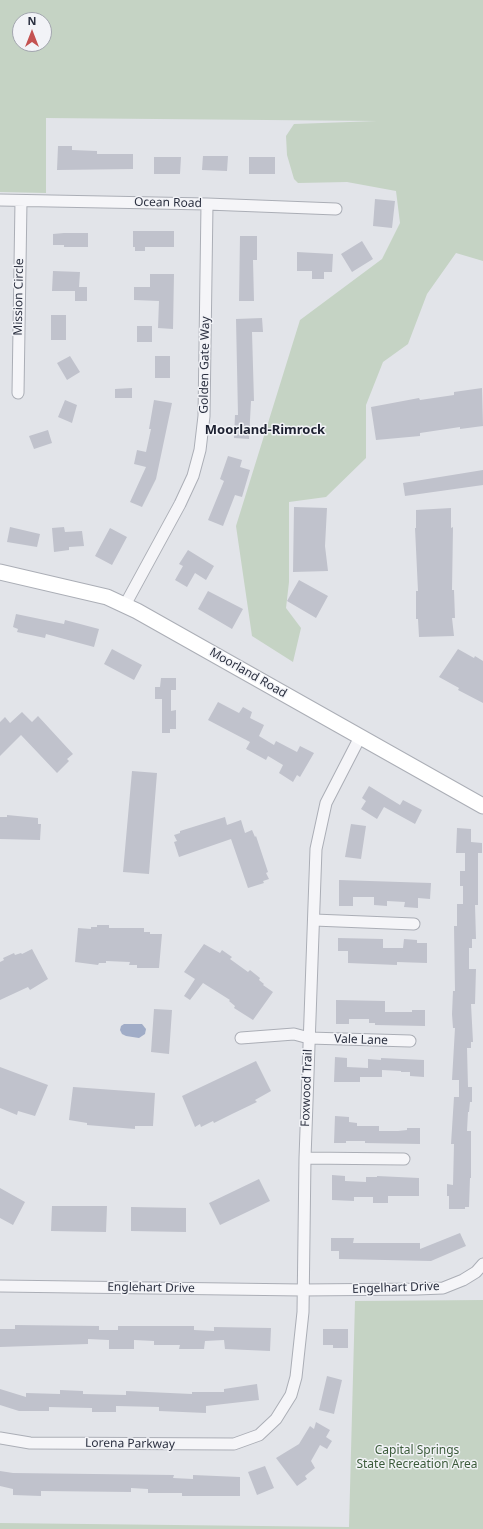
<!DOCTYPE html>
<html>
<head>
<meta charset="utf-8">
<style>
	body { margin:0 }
	#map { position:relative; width:483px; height:1529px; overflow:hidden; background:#e2e4e9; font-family:"Noto Sans",sans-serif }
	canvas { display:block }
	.north { position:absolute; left:12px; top:12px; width:40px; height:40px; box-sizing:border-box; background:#f2f3f7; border:1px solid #a2a5ae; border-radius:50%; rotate:0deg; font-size:11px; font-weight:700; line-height:16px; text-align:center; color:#2b3040 }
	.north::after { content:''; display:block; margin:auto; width:14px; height:18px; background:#c45251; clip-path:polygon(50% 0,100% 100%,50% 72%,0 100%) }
</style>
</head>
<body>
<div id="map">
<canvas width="483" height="1529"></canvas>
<div class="north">N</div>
</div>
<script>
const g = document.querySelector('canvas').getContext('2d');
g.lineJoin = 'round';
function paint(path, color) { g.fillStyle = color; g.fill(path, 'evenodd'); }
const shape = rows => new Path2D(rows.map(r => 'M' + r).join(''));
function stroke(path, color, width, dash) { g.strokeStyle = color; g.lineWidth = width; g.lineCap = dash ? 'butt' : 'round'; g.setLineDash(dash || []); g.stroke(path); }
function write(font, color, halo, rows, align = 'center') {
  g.font = font + ' "Noto Sans",sans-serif'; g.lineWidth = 3; g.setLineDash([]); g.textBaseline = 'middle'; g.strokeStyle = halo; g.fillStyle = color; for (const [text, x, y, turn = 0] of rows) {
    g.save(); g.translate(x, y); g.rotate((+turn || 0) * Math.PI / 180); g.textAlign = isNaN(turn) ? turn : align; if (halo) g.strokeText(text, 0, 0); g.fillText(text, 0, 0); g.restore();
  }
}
paint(shape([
	[0,0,483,0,483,261,456,253,427,294,408,344,383,362,366,405,366,458,326,497,289,502,289,582,286,608,301,628,293,662,252,636,236,526,300,320,382,259,400,223,396,191,347,182,298,183,294,179,287,155,286,136,294,124,377,121,46,118,46,193,0,192],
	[20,20,44,20,44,44,20,44],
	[483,1300,483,1529,0,1529,0,1523,349,1527,355,1301]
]), '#c5d3c4');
paint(shape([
	[124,1024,142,1024,146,1029,145,1034,139,1038,126,1036,122,1034,120,1030,121,1026]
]), '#a0acc7');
paint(shape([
	[58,146,72,146,72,150,97,151,97,154,133,154,133,169,57,170],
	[203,156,228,156,227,171,202,170],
	[154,157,181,157,180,174,154,174],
	[249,157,275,157,275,174,249,174],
	[375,199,395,201,392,228,373,226],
	[133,231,174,231,174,247,145,247,145,251,135,251,135,247,133,247],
	[64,233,88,233,88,247,64,247,64,245,53,245,53,234],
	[240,236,257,236,257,260,253,260,254,301,239,301],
	[362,241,373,259,352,272,341,254],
	[297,252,333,254,332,272,324,272,324,279,312,279,312,271,297,271],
	[53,271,80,272,79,287,87,287,87,301,75,301,75,291,52,291],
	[150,274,174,274,173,329,158,328,159,301,134,300,134,287,150,287],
	[51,315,66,315,66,340,51,340],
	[262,318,263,332,252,332,254,401,251,401,249,439,234,438,235,415,238,415,236,319],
	[137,326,152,326,152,342,137,342],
	[70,356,80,372,67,380,57,363],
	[155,356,170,356,170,378,155,378],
	[132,388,132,398,115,398,115,389],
	[482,388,483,426,460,429,460,427,420,433,420,436,376,440,371,407,419,398,420,400,454,395,454,392],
	[65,400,77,405,72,423,58,417],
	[154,400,172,403,156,479,142,507,130,502,146,467,134,464,137,450,146,452,151,429,149,429],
	[48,430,52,443,34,449,29,436],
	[228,456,242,460,240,467,250,470,242,497,235,495,223,526,208,520,224,481,220,479],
	[483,470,483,485,405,496,403,483],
	[294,507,327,508,325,546,328,571,293,572],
	[451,508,451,528,453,527,452,590,454,590,455,618,452,618,454,636,419,637,418,619,416,619,416,591,418,591,415,528,416,528,416,510],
	[10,527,40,534,37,547,7,542],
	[64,527,65,532,82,531,84,546,69,547,69,550,54,552,52,528],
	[110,528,127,537,112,565,95,556],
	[188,550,214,566,206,580,195,573,187,587,175,580,183,566,179,564],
	[299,580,328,596,316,618,287,601],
	[208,591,243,609,232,629,198,609],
	[16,614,64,624,65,620,99,629,94,647,46,634,45,638,17,632,18,629,13,627],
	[112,649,142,665,134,680,104,664],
	[458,649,474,658,475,656,483,661,483,703,458,690,459,688,439,677],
	[161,678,176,678,176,690,171,690,171,711,176,710,176,729,170,729,170,733,162,733,162,699,155,699,155,687,160,687],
	[218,702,239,713,243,707,252,712,250,718,264,725,259,736,274,745,276,741,297,752,300,746,314,753,300,777,297,775,293,782,279,773,283,765,268,756,266,760,246,749,250,742,208,720],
	[22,712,32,722,38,716,73,754,67,759,69,761,57,773,21,735,0,756,0,722,5,717,10,723],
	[132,771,157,773,149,874,123,872],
	[369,786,400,805,403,800,422,810,415,824,384,807,377,819,361,809,366,801,362,798],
	[7,815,38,818,38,824,41,824,40,840,0,839,0,817,7,817],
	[225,817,227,825,241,820,245,833,252,830,255,837,256,836,268,872,266,873,269,879,263,881,264,883,248,888,231,839,179,857,174,842,177,841,174,835,180,833,180,831],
	[351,824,366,826,361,859,345,857],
	[457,828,471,829,471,842,482,843,482,853,478,853,478,905,475,905,476,939,472,939,472,948,469,948,469,969,476,969,475,1004,471,1004,473,1042,471,1042,471,1048,467,1048,468,1087,472,1087,472,1102,470,1102,469,1112,468,1112,467,1131,471,1131,471,1178,470,1178,469,1207,465,1207,465,1209,449,1209,449,1196,447,1196,447,1184,453,1185,454,1144,451,1144,454,1097,459,1097,459,1080,452,1080,455,1028,453,1028,452,1014,453,991,455,991,454,926,457,926,457,904,463,904,463,886,460,886,460,871,465,871,465,853,456,853],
	[339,880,431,883,430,899,418,898,418,908,404,907,405,902,387,901,387,906,374,905,374,897,353,897,353,906,339,906],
	[97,925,109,925,109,928,144,928,144,932,150,932,150,934,162,934,159,968,137,968,137,965,129,965,130,962,106,961,106,963,99,963,98,965,75,962,78,928,91,929,91,927,97,927],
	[338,938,383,939,383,948,403,948,404,939,417,940,417,943,427,943,427,963,397,962,397,965,348,963,348,951,338,951],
	[204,944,220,953,222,950,232,957,230,959,248,972,250,970,260,978,259,980,264,984,263,985,273,992,253,1020,234,1008,235,1006,229,1001,230,1000,203,983,190,1000,184,996,195,979,184,972],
	[32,949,48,979,30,990,28,987,0,1000,0,962,4,960,3,958,14,953,15,955,21,953,22,954],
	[336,1000,385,1001,385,1012,412,1012,412,1010,425,1010,425,1026,375,1025,375,1023,369,1023,369,1019,349,1019,349,1024,336,1024],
	[154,1009,172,1010,169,1054,151,1052],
	[335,1057,347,1058,347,1067,368,1068,368,1059,381,1060,381,1058,424,1060,424,1077,410,1076,410,1072,401,1072,401,1071,382,1070,382,1077,360,1077,360,1082,334,1082],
	[256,1061,271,1091,255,1100,257,1102,232,1114,214,1123,213,1121,201,1127,200,1124,195,1127,182,1096],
	[0,1067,48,1085,35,1116,18,1111,17,1115,0,1108],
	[73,1087,155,1093,153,1126,135,1126,135,1129,87,1125,87,1123,69,1120],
	[335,1116,349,1117,349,1122,357,1123,357,1126,379,1126,379,1131,398,1131,407,1130,407,1128,420,1128,420,1144,365,1143,365,1141,346,1141,346,1143,334,1143],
	[332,1175,345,1176,345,1181,366,1182,366,1177,377,1177,377,1176,419,1178,419,1196,388,1196,388,1203,373,1203,373,1197,354,1197,354,1201,332,1200],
	[259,1179,270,1201,220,1225,209,1203],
	[0,1188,25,1202,13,1225,0,1218],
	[52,1206,107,1206,106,1232,51,1231],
	[131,1207,186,1208,186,1232,131,1231],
	[460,1233,466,1246,431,1261,339,1259,339,1251,331,1251,331,1238,354,1238,353,1243,420,1243,420,1249],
	[15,1325,99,1326,99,1330,118,1330,118,1326,194,1326,194,1330,214,1331,214,1327,271,1328,270,1351,225,1349,224,1340,205,1341,204,1349,179,1349,180,1345,154,1345,154,1341,134,1340,134,1349,109,1349,109,1340,88,1339,88,1344,0,1347,0,1329,15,1329],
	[323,1329,348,1329,348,1348,333,1348,333,1345,323,1345],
	[327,1376,342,1380,334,1414,319,1410],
	[257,1384,259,1400,206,1406,206,1413,159,1411,159,1407,116,1406,116,1412,92,1412,92,1408,49,1407,49,1411,19,1411,0,1405,0,1389,26,1397,26,1393,60,1394,60,1390,83,1391,83,1394,126,1395,126,1391,192,1394,192,1392,224,1392,224,1389],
	[316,1422,330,1430,326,1437,332,1441,327,1449,320,1445,311,1461,315,1468,305,1476,307,1479,297,1486,276,1458,299,1444,310,1426,314,1429],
	[265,1466,274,1488,257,1495,248,1472],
	[0,1471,13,1473,174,1475,173,1478,193,1479,193,1475,240,1477,240,1496,182,1496,182,1493,148,1493,148,1489,131,1488,131,1492,41,1491,41,1496,13,1495,13,1489,0,1486]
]), '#c0c2cc');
const street = shape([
	[0,200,207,204,336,209],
	[18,393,21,201],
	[125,605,180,504,193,476,200,450,204,416,207,204],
	[314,920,414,924],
	[241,1038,294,1034,309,1038,410,1041],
	[305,1158,404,1159],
	[0,1286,302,1290,417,1289,443,1288,463,1280,476,1272,483,1264],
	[0,1438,30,1443,234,1444,259,1435,276,1419,291,1395,296,1377,303,1312,305,1158,316,849,326,803,360,737]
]);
const secondary = shape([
	[0,572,107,597,137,611,483,806]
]);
stroke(street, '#abaeb6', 13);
stroke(secondary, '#abaeb6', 17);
stroke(street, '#f5f5f8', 11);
stroke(secondary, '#fff', 15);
write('12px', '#2b3040', '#f2f3f7', [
	["Ocean Road",168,203,1],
	["Mission Circle",19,297,-89],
	["Golden Gate Way",205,365,-89],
	["Moorland Road",248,673,30],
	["Vale Lane",361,1040,2],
	["Foxwood Trail",307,1088,-88],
	["Englehart Drive",151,1288,1],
	["Engelhart Drive",396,1288,-2],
	["Lorena Parkway",130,1444,1]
]);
write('12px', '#3b5b3a', '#f2f3f7', [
	["Capital Springs",417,1451],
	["State Recreation Area",417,1465]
]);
write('bold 13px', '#1d2131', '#f2f3f7', [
	["Moorland-Rimrock",265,430]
]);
</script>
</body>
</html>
